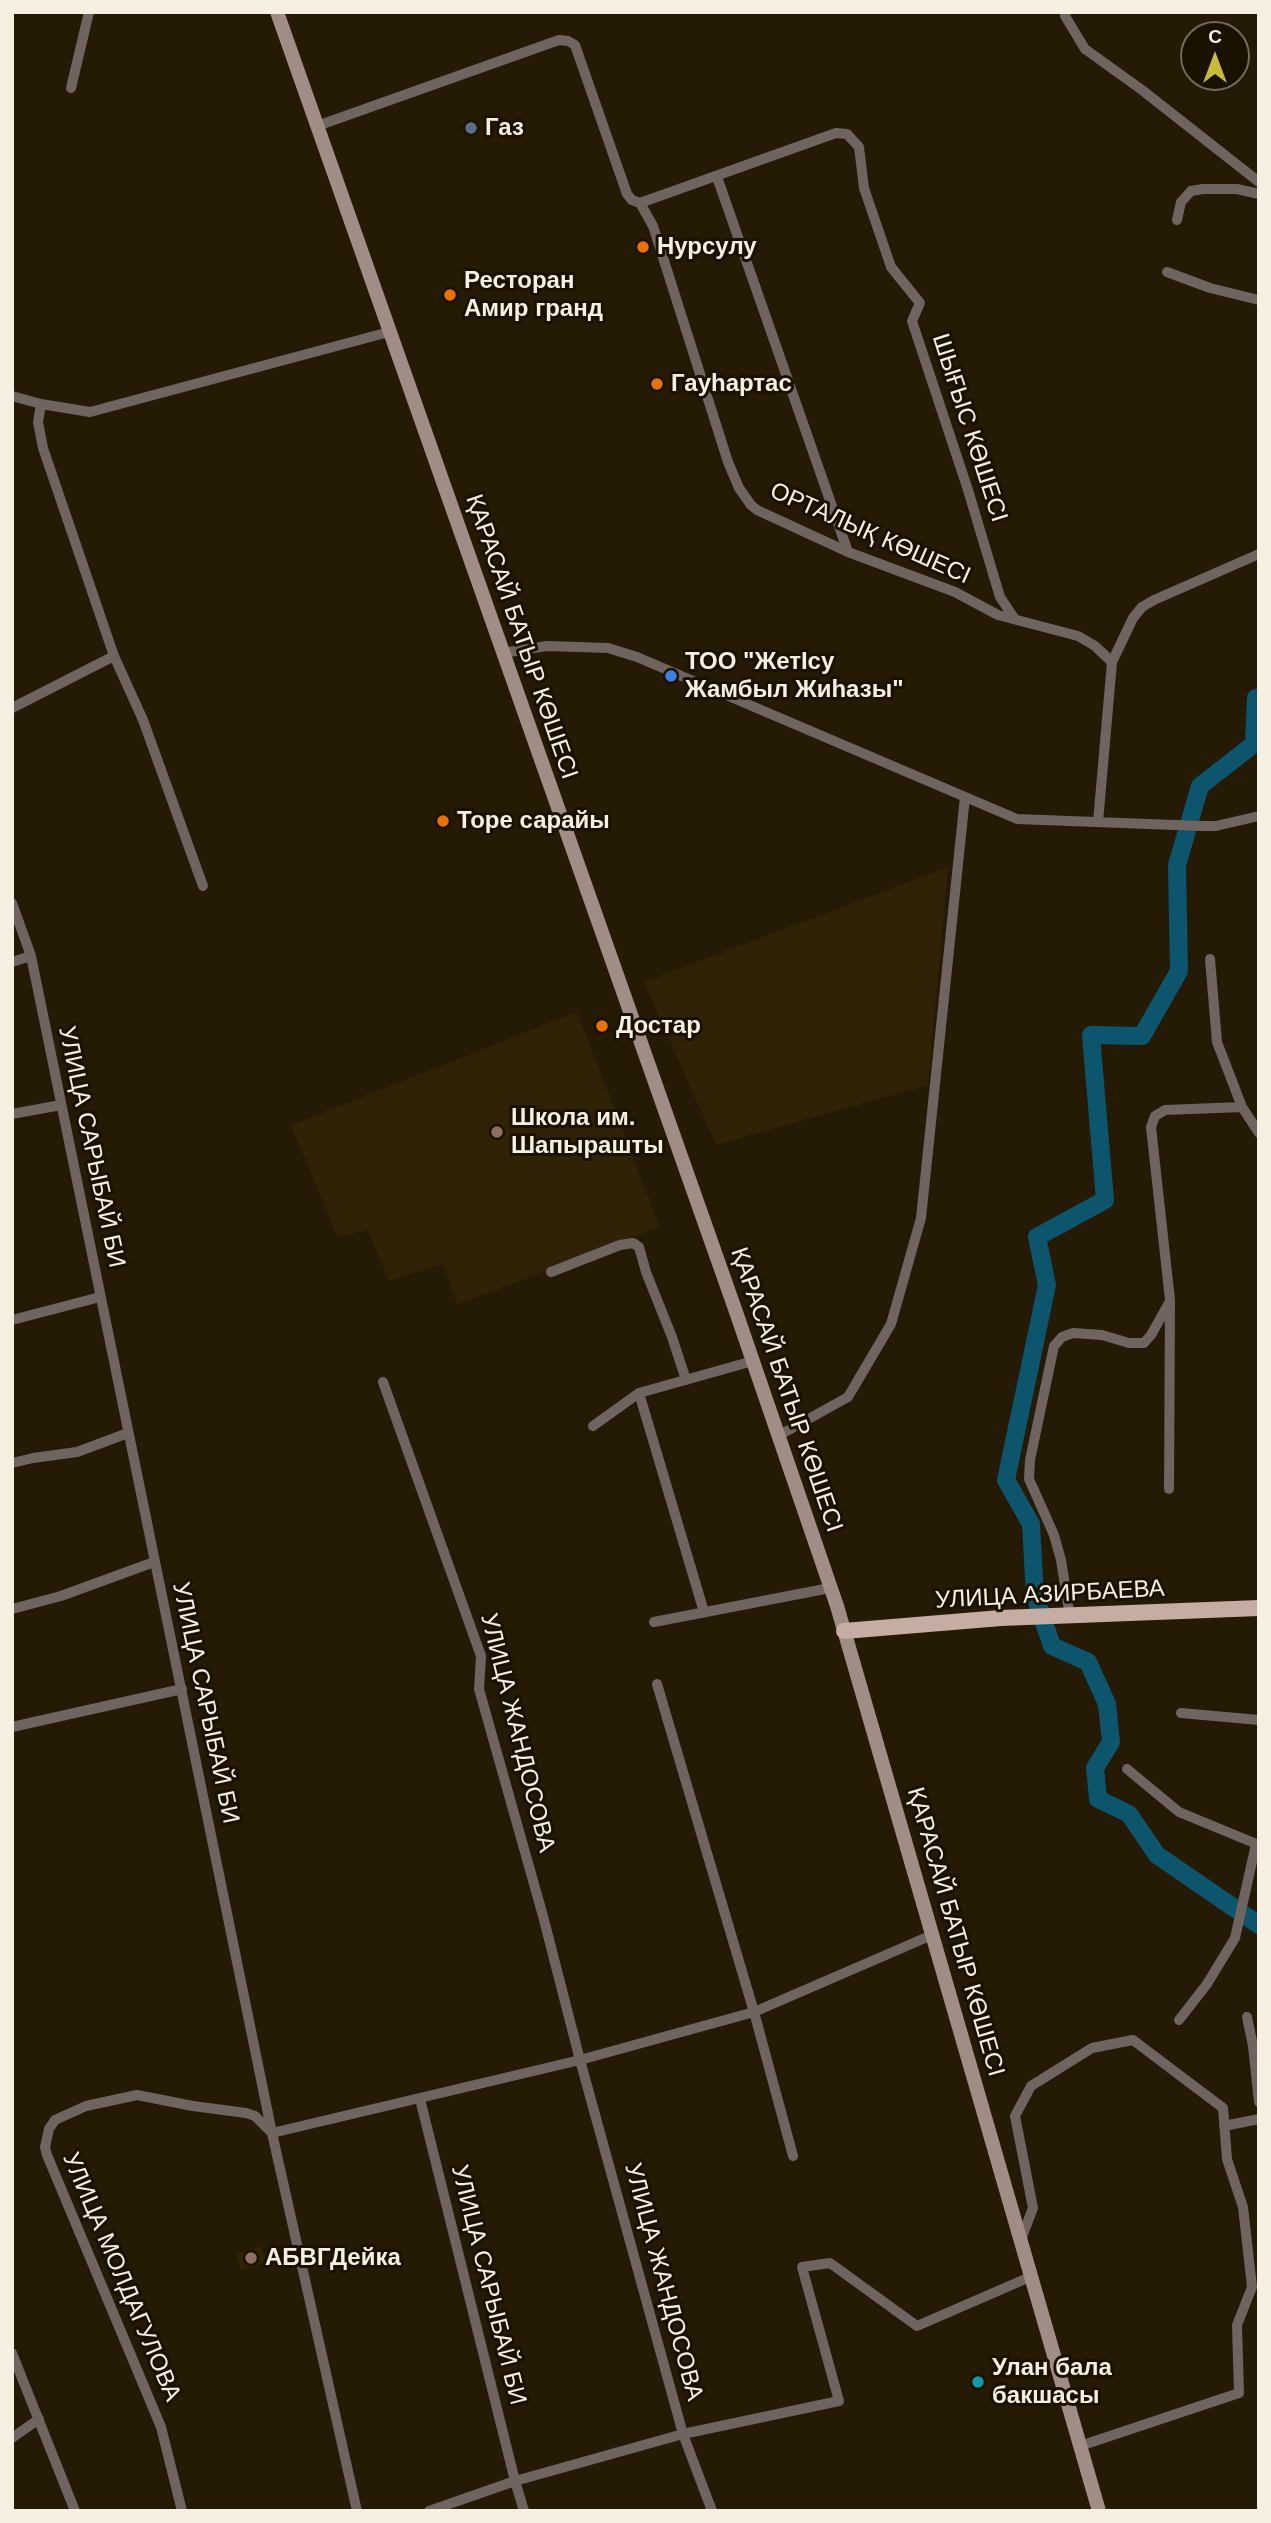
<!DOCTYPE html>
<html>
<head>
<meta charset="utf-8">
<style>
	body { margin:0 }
	#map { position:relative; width:1271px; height:2523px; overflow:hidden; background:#241a06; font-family:Helvetica,sans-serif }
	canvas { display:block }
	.frame { position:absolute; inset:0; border:14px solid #f6efe2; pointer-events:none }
	.north { position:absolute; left:1180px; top:21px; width:70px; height:70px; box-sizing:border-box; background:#1b1101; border:2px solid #736a5b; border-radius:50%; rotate:0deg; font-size:19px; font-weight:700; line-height:28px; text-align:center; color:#f6efe2 }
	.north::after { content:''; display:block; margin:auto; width:24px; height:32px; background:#c7bb3c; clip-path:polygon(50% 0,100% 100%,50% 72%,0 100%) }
</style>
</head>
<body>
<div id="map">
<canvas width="1271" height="2523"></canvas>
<div class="frame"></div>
<div class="north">С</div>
</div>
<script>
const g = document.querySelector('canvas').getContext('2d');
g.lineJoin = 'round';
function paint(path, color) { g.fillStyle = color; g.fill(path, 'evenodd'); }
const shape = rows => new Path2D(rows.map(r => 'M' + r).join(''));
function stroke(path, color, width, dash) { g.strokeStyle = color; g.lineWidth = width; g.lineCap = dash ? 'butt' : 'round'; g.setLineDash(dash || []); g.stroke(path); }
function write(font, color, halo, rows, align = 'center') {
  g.font = font + ' Helvetica,sans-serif'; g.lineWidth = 6; g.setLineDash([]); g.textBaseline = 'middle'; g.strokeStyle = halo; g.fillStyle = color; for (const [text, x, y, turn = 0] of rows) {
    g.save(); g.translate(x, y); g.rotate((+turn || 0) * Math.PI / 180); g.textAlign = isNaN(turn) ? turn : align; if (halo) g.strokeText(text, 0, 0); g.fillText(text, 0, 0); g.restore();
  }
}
paint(shape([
	[948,867,928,1085,716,1145,644,982],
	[577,1012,660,1227,457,1305,443,1264,389,1281,368,1231,337,1236,291,1125],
	[261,2246,266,2262,241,2271,236,2254]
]), '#2f2206');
stroke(shape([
	[1259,698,1256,698,1254,744,1200,786,1177,865,1179,971,1142,1036,1091,1035,1105,1200,1037,1237,1047,1285,1006,1480,1031,1524,1035,1596,1052,1646,1088,1662,1107,1704,1111,1742,1095,1768,1098,1799,1129,1814,1157,1855,1259,1925]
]), '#0c556d', 18);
stroke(shape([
	[1066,12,1065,16,1085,49,1142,90,1259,182],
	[71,88,89,12],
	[317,126,559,40,568,41,575,45,627,194,632,200,640,203,836,133,847,134,859,147,864,188,891,267,920,303,912,321,968,490,1000,597,1014,618],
	[717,177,848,552],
	[640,203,653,226,728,462,739,488,751,505,757,510,848,552,955,592,998,615,1078,636,1095,646,1112,662],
	[1177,220,1181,202,1191,191,1203,189,1237,189,1259,194],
	[1167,272,1210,288,1259,300],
	[12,396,41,404,90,412,389,332],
	[41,404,38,422,43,448,114,656,143,720,203,886],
	[503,653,547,646,608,648,637,657,1017,819,1201,826,1216,826,1259,816],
	[12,708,114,656],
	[1098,822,1112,662,1133,618,1142,607,1154,600,1259,554],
	[12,903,31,956,272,2133,357,2511],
	[1210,959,1217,1042,1242,1107],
	[12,962,31,956],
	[12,1114,61,1105],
	[551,1272,620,1245,633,1243,639,1247,646,1272,672,1337,686,1380],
	[12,1320,100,1297],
	[383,1382,481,1656,479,1689,543,1916,580,2060,683,2434,712,2511],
	[639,1393,704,1612],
	[593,1426,639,1393,753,1361],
	[778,1436,848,1397,891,1324,921,1218,965,797],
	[12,1463,33,1458,77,1452,128,1433],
	[1169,1489,1170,1300,1151,1127,1155,1116,1165,1110,1242,1107,1259,1133],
	[12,1609,61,1596,154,1562],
	[1070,1617,1061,1560,1054,1535,1029,1479,1030,1460,1054,1346,1062,1337,1073,1333,1102,1335,1129,1343,1144,1343,1151,1335,1169,1303],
	[654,1622,830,1588],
	[657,1684,754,2012,793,2156],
	[1181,1713,1259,1720],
	[12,1727,182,1689],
	[1127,1769,1179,1812,1259,1845],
	[1247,2017,1253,2046,1259,2102],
	[1179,2020,1207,1984,1235,1938,1256,1844],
	[420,2099,515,2481,524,2511],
	[1224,2126,1259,2119],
	[1020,2242,1033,2208,1015,2116,1031,2086,1092,2048,1133,2040,1223,2108,1227,2159,1243,2207,1252,2287,1237,2325,1239,2393,1080,2446],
	[12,2353,75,2511],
	[12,2438,39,2419],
	[182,2511,161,2427,47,2155,45,2147,49,2129,55,2120,86,2106,137,2095,193,2106,246,2113,255,2116,272,2133,580,2060,754,2012,932,1935],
	[429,2511,515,2481,683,2434,839,2401,802,2267,830,2263,917,2326,1030,2277]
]), '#6f645f', 10);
stroke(shape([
	[277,12,735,1309,837,1606,1099,2511]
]), '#a08d85', 14);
stroke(shape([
	[844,1631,1001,1618,1259,1608]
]), '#c5ada3', 16);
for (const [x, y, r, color] of [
	[471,128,7,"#5c6f8a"],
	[643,247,7,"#e8710a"],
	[450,295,7,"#e8710a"],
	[657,384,7,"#e8710a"],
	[671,676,7,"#3f7fe0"],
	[443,821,7,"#e8710a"],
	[602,1026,7,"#e8710a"],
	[497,1132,7,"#8d6e63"],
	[251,2258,7,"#8d6e63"],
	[978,2382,7,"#0f9aa8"]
]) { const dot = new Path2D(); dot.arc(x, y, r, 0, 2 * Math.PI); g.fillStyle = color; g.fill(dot); stroke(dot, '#1b1101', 2.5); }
write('bold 24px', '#f6efe2', '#1b1101', [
	["Газ",485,128],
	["Нурсулу",657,247],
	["Ресторан",464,281],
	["Амир гранд",464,309],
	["Гауhартас",671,384],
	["ТОО \"ЖетIсу",685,662],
	["Жамбыл Жиhазы\"",685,690],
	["Торе сарайы",457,821],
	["Достар",616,1026],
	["Школа им.",511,1118],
	["Шапырашты",511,1146],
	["АБВГДейка",265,2258],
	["Улан бала",992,2368],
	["бакшасы",992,2396]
], 'left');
write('24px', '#f6efe2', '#1b1101', [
	["ШЫҒЫС КӨШЕСІ",969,428,72],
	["ОРТАЛЫҚ КӨШЕСІ",870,534,24],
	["ҚАРАСАЙ БАТЫР КӨШЕСІ",521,637,71],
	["УЛИЦА САРЫБАЙ БИ",91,1147,78],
	["ҚАРАСАЙ БАТЫР КӨШЕСІ",786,1390,71],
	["УЛИЦА АЗИРБАЕВА",1050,1595,-3],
	["УЛИЦА САРЫБАЙ БИ",205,1703,78],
	["УЛИЦА ЖАНДОСОВА",517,1733,76],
	["ҚАРАСАЙ БАТЫР КӨШЕСІ",955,1932,74],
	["УЛИЦА МОЛДАГУЛОВА",121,2277,67],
	["УЛИЦА ЖАНДОСОВА",663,2282,75],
	["УЛИЦА САРЫБАЙ БИ",488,2285,76]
]);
</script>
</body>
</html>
